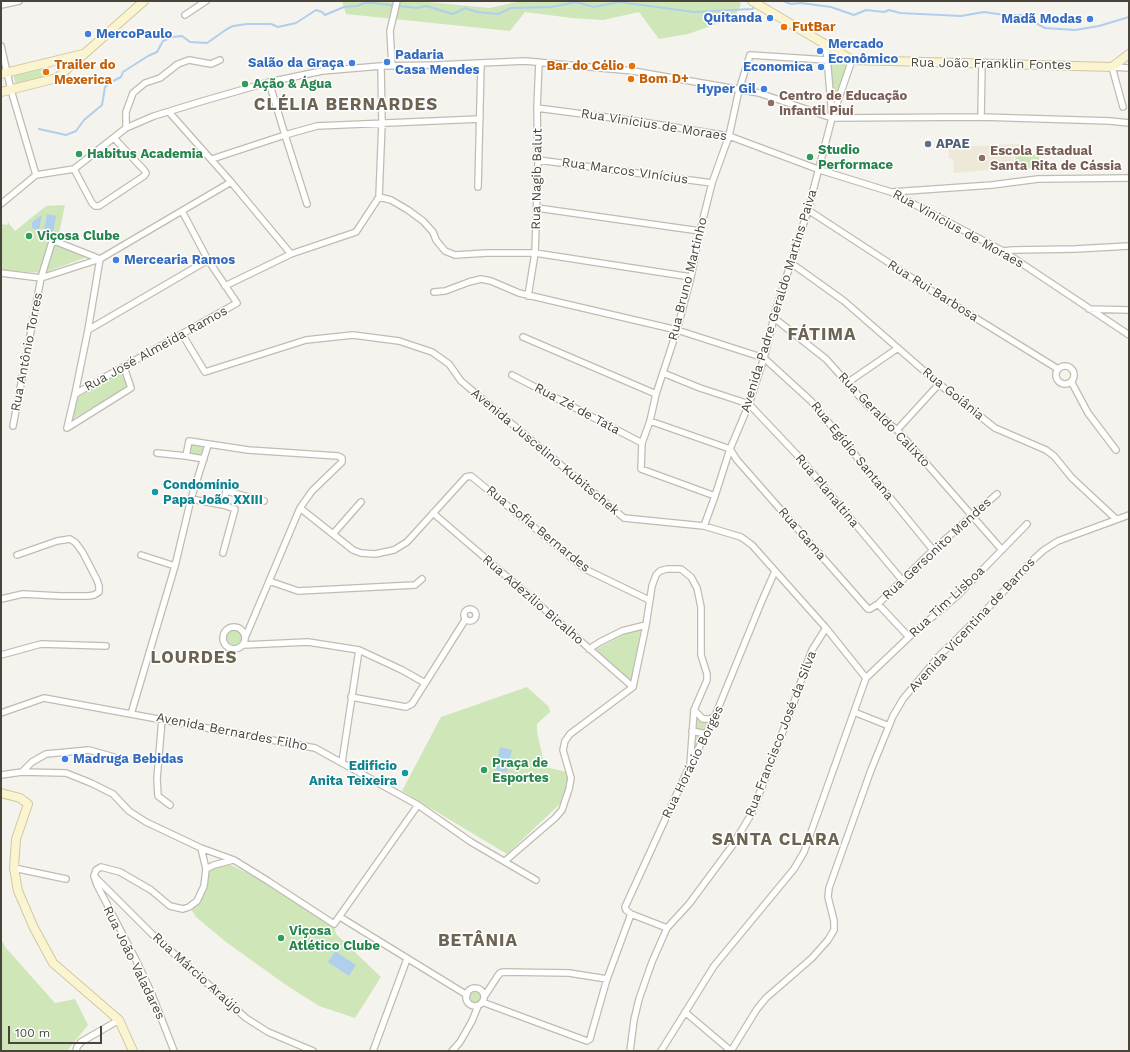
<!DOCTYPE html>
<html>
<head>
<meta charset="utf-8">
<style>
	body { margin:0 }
	#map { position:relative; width:1130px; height:1052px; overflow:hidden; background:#f5f3ed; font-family:"Work Sans",sans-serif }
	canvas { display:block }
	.frame { position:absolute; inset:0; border:2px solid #4a453a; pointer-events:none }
	.scale { position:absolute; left:8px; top:1026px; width:94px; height:18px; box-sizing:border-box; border:2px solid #4a453a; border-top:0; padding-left:5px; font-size:12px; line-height:14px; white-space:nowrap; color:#4a453a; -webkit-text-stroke:3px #fff; paint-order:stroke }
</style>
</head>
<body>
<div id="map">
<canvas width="1130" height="1052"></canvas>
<div class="frame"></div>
<div class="scale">100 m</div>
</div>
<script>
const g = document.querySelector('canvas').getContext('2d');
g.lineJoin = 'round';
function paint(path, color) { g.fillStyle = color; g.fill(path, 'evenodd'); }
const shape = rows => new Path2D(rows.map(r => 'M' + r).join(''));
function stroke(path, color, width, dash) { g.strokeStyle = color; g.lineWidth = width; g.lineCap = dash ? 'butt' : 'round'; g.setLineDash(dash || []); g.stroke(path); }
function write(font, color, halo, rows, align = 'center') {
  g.font = font + ' "Work Sans",sans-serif'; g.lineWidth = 3; g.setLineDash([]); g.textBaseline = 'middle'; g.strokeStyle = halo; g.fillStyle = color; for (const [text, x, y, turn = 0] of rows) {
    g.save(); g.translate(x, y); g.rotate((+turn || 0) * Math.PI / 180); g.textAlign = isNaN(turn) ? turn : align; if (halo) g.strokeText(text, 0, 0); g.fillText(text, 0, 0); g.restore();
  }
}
paint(shape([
	[1020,144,1020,153,1013,155,1015,168,954,173,953,159,949,158,948,147]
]), '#ede8d8');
paint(shape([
	[342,1,416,1,490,8,521,1,739,1,741,4,734,18,688,34,659,39,639,12,603,20,572,18,525,12,510,31,346,14],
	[829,52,848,63,836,98,833,97],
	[49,66,51,76,16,85,13,75],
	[1039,154,1040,167,1017,170,1015,156],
	[65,205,57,243,90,256,43,273,1,270,1,224,7,225,8,222,15,231,46,206],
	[122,371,128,386,71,420,77,398],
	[190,442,206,445,203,459,187,455],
	'226 637a8 8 0 1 1 16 0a8 8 0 1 1-16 0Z',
	[641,629,631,680,593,651,623,635],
	[527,687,549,707,550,712,537,724,537,732,545,767,567,772,569,779,560,804,507,854,402,791,441,717],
	[694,711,699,718,714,717,690,764],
	[229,864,267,883,334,925,336,934,381,977,355,1018,319,1006,286,985,226,942,196,917,191,909,198,903,202,896,210,871,214,866,219,865],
	[1,939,6,948,55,1003,75,999,88,1025,67,1051,1,1051],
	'468 997a7 7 0 1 1 14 0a7 7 0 1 1-14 0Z'
]), '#cfe6b9');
paint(shape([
	[47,214,56,216,53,233,44,231],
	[42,215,39,230,32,228,32,222],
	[500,747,512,750,507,772,495,770],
	[335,951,356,965,349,976,328,962]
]), '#afcfec');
stroke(shape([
	[783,1,791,4,801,3,831,7,854,15,866,10,884,12,889,10,900,13,961,16,984,12,1005,15,1021,15,1045,28,1075,30,1099,26,1129,17],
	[39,129,66,135,76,131,84,120,102,105,105,87,113,81,121,77,123,72,148,56,157,52,163,41,172,37,182,36,190,42,207,43,227,29,233,26,247,24,271,24,278,27,296,23,316,10,322,12,325,15,344,7,357,6,365,3,373,3,417,8,426,6,453,14,465,8,477,12,498,14,511,8,551,7,576,2,594,7,619,2,694,12,752,9,756,6]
]), '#afcfec', 2);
const street = shape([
	[1,5,19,1],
	[185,15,206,1],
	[826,45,832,116],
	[1,46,11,90,36,175],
	[392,66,390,31,397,1],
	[269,82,285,135,307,204],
	[1123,107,1112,67,1129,68],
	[537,108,636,121,729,136,820,170,891,192,1003,251,1129,335],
	[169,112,231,182,291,254],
	[981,117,982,64],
	[126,128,126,112,133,93,145,83,160,78,178,64,189,60,211,64,220,60],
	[212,159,285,135,317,126,480,119],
	[538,160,712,183],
	[74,169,92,203,95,206,99,206,144,176,146,173,144,170,114,138],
	[478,187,481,63],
	[892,192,992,185,1038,179,1129,178],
	[379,197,382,123,381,66],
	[1,204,36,175,74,169,126,128,154,116,203,101,269,82,322,71,381,66,436,65,525,61,633,71,759,93,832,118,981,117,1110,121,1129,123],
	[537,208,700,231],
	[808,210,932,291,1058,369],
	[1003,251,1013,250,1075,249,1129,246],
	[100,259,88,330,75,394,67,428,131,388,124,367],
	[791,263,844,301,939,384,995,428,1046,450,1054,456,1072,478,1116,519],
	[1,273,41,278,100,259,231,182],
	[225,286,291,254,356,232,379,197,391,200,408,210,423,221,433,232,436,240,445,251,455,255,487,253,535,253,691,277],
	[434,292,445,291,469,282,481,279,491,281,519,293,677,330,764,358,811,401,933,550],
	[528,296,535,253,538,162,537,108,539,62],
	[1089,309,1129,310],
	[774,318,826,359,868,406,897,430,1002,550],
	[88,330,208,260],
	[182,334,205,372,306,340,353,335,399,341,432,352,449,364,461,381,624,518,704,526,741,537,752,545,826,628,866,678],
	[523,337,656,394],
	'1056 375a9 9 0 1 1 18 0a9 9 0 1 1-18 0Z',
	[663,373,700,388,749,404,800,458,902,580],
	[512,375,642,443],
	[847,383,898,348],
	[1072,383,1088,413,1116,450],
	[75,394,237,303,208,260,182,211],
	[650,421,730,449,737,460,868,609,870,609,878,604,933,550,997,494],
	[13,426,41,278,52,242,57,242,100,259],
	[897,430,939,384],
	[157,453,186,456,204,459],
	[186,456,189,441,248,450,338,456,342,458,342,462,312,491,300,508,245,638],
	[715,496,641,469,642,443,650,421,656,394,677,330,691,277,700,231,712,183,729,136,739,90,750,55,827,60],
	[191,499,223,505,235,509,223,553],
	[223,505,226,491,264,501],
	[300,508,353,550,361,553,375,554,394,550,407,542,466,477,471,476,585,569,649,600],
	[433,513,527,594,633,687],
	[704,526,715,496,730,449,749,404,764,358,776,309,808,210,832,118,852,60],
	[333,534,361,502],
	[141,555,175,566],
	[269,581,298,591,415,585,422,579],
	[1,599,23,594,60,596,88,596,94,595,99,592,99,586,97,580,83,553,76,543,70,539,57,541,17,555],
	[878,604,909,637],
	'464 615a6 6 0 1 1 12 0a6 6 0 1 1-12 0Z',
	'223 638a11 11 0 1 1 22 0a11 11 0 1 1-22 0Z',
	[243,645,308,642,359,650,402,670,425,683],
	[589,649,600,642,622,631,646,625],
	[1,655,41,644,106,646],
	[351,697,406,707,412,704,465,620],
	[694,710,703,719,710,719,715,716],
	[854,712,889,726],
	[1,713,44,698,315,748,418,805,471,842,536,880],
	[131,714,175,566,191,499,208,445],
	[162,719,157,779,158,796,170,805],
	[692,731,706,734],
	[342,762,359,650],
	[22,772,32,762,46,754,89,750,114,757],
	[1,775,22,772,66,773,91,783,113,794,129,811,146,822,201,848,234,860,268,881,334,924,418,805],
	[505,861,555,818,562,810,569,789,571,778,563,750,565,741,570,734,633,687,646,625,652,586,656,575,660,571,667,569,681,569,691,577,697,588,701,607,701,655,707,674,707,680,694,710,690,765],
	[14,868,66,879],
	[206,869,214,865,233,860],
	[94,876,152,934,246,1018,268,1032,313,1051],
	[94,876,97,885,135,958,151,992,174,1051],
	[94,876,96,870,101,867,120,872,151,890,170,906,183,909,189,907,197,901,204,886,206,869,201,848],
	[340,917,467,995],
	[667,928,631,914,626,910,625,907,690,765,715,716,761,603,775,571],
	'466 997a9 9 0 1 1 18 0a9 9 0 1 1-18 0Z',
	[484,997,497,977,500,973,504,972,569,973,607,979],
	[482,1002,587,1041,590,1039,591,1035,607,979,631,914],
	[685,1012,731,1051],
	[76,1051,77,1047,81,1042,119,1020],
	[373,1051,407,959],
	[452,1051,460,1042,472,1021,478,1006],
	[630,1051,634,1020,639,999,652,962,667,928,689,904,732,846,752,813,794,702,807,663,812,650,826,628],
	[661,1051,714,966,794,869,804,852,866,678,909,637,957,596,1027,524],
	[731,1051,757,1009,766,998,812,958,828,940,834,930,834,921,828,897,829,888,871,770,893,716,903,699,939,656,986,610,1035,558,1044,550,1058,541,1129,515]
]);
const secondary = shape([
	[752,1,852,60,1112,67,1129,54],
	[1,74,83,54],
	[1,92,57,78,144,1],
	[1,793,20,798,28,804,16,839,14,868,18,891,34,928,53,963,119,1020,133,1051]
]);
stroke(street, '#c0bcb0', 8);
stroke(secondary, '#d1c8a0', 10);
stroke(street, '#fff', 5.5);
stroke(secondary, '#fbf4d1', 8);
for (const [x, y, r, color] of [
	[770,18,4,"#3f7fe0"],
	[1090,19,4,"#3f7fe0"],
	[784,27,4,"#e8710a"],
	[88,34,4,"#3f7fe0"],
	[820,51,4,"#3f7fe0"],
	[387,62,4,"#3f7fe0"],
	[352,63,4,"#3f7fe0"],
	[632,66,4,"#e8710a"],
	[821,67,4,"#3f7fe0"],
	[46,72,4,"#e8710a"],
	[631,79,4,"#e8710a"],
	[245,84,4,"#2e9e5b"],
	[764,89,4,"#3f7fe0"],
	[771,103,4,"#8d6e63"],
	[928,144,4,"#5c6f8a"],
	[79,154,4,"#2e9e5b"],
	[810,157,4,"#2e9e5b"],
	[982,158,4,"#8d6e63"],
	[29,236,4,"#2e9e5b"],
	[116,260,4,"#3f7fe0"],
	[155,492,4,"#0f9aa8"],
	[65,759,4,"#3f7fe0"],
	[484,770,4,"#2e9e5b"],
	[405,773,4,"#0f9aa8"],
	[281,938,4,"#2e9e5b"]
]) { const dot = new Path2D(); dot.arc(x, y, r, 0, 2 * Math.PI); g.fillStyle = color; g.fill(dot); stroke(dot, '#fff', 1.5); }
write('bold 13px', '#366cbe', '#fff', [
	["Quitanda",762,18],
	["Madã Modas",1082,19],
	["MercoPaulo",96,34,"left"],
	["Mercado",828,44,"left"],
	["Econômico",828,59,"left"],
	["Padaria",395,55,"left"],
	["Casa Mendes",395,70,"left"],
	["Salão da Graça",344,63],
	["Economica",813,67],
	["Hyper Gil",756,89],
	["Mercearia Ramos",124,260,"left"],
	["Madruga Bebidas",73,759,"left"]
], 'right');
write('bold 13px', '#c56008', '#fff', [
	["FutBar",792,27],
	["Trailer do",54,65],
	["Mexerica",54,80],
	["Bar do Célio",624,66,"right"],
	["Bom D+",639,79]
], 'left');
write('13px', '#4a453a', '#fff', [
	["Rua João Franklin Fontes",991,64,1],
	["Rua Vinícius de Moraes",654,125,9],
	["Rua Marcos VInícius",625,171,8],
	["Rua Nagib Balut",537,179,-89],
	["Rua Vinícius de Moraes",958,229,29],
	["Rua Bruno Martinho",688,279,-76],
	["Rua Rui Barbosa",933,291,32],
	["Avenida Padre Geraldo Martins Paiva",779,301,-73],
	["Rua José Almeida Ramos",156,349,-29],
	["Rua Antônio Torres",27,352,-79],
	["Rua Goiânia",953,394,39],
	["Rua Zé de Tata",577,409,28],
	["Rua Geraldo Calixto",884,420,46],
	["Rua Egídio Santana",852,451,51],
	["Avenida Juscelino Kubitschek",545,452,40],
	["Rua Planaltina",827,491,50],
	["Rua Sofia Bernardes",538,529,39],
	["Rua Gama",802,534,49],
	["Rua Gersonito Mendes",937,549,-43],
	["Rua Adezílio Bicalho",533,600,41],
	["Rua Tim Lisboa",947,602,-43],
	["Avenida Vicentina de Barros",972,625,-47],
	["Avenida Bernardes Filho",232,732,11],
	["Rua Francisco José da Silva",781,734,-69],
	["Rua Horácio Borges",693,762,-64],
	["Rua João Valadares",134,963,64],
	["Rua Márcio Araújo",197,974,42]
]);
write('bold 13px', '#27864d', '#fff', [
	["Ação & Água",253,84],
	["Studio",818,150],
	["Performace",818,165],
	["Habitus Academia",87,154],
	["Viçosa Clube",37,236],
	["Praça de",492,763],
	["Esportes",492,778],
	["Viçosa",289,931],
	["Atlético Clube",289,946]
], 'left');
write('bold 13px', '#785e54', '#fff', [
	["Centro de Educação",779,96],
	["Infantil Piuí",779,111],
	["Escola Estadual",990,151],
	["Santa Rita de Cássia",990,166]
], 'left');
write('bold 13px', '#4e5e75', '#fff', [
	["APAE",936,144]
], 'left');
write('bold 13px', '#0d838f', '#fff', [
	["Condomínio",163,485],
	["Papa João XXIII",163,500],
	["Edificio",397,766,"right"],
	["Anita Teixeira",397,781,"right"]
], 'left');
g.letterSpacing = '1px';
write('bold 17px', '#6c6352', '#fff', [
	["CLÉLIA BERNARDES",346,105],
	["FÁTIMA",822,335],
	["LOURDES",194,658],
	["SANTA CLARA",776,840],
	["BETÂNIA",478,941]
]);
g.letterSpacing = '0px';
</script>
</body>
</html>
